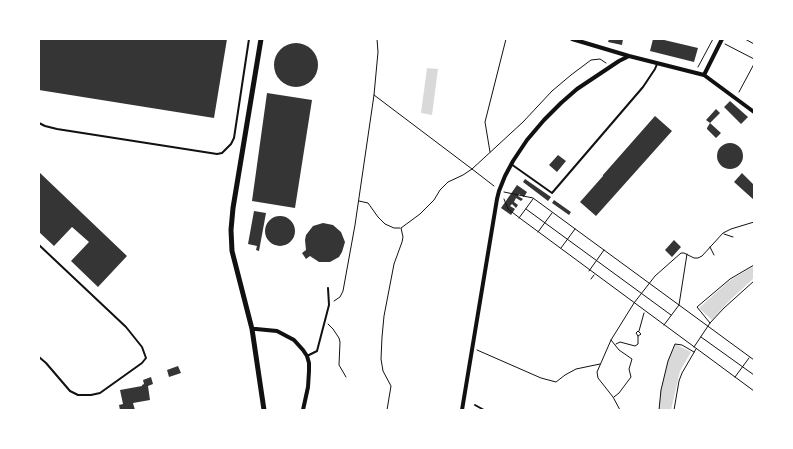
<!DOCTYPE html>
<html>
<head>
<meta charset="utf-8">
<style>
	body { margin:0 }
	#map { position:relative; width:793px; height:449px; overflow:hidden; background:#fff; font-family:Cabin,sans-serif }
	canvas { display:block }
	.frame { position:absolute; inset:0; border:40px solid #fff; pointer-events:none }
</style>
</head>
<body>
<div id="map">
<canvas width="793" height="449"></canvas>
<div class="frame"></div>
</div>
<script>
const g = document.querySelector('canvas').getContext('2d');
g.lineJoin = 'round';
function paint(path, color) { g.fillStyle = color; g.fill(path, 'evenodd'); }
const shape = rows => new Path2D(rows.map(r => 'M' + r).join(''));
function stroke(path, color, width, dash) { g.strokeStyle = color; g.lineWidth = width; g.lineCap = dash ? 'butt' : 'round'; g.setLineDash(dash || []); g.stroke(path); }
paint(shape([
	[427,68,438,69,432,115,421,113],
	[754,266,754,278,729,301,712,320,699,308,729,281],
	[675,344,691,352,680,371,671,410,659,410,661,390,668,361]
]), '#d9d9d9');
paint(shape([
	[39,39,227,39,214,118,39,90],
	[609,39,623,39,622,45,608,42],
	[653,39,660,39,698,48,694,62,650,51],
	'274 65a22 22 0 1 1 44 0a22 22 0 1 1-44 0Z',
	[267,93,312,100,295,208,252,201],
	[730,101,748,117,741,124,724,107],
	[716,109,720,113,710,123,706,120],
	[655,116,672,131,596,216,580,202,603,176,603,175],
	[710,123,721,133,716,138,707,129,707,128],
	'717 156a13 13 0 1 1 26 0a13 13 0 1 1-26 0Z',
	[558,155,566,161,557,172,549,165],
	[39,172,127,256,98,287,71,261,89,242,72,227,54,246,39,232],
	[742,173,754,185,754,200,734,182],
	[525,179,551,197,548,201,523,182],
	[517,185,527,192,524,197,519,194,518,196,523,199,521,201,516,198,514,202,518,205,516,208,512,204,510,206,515,209,511,215,501,208],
	[554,200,571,212,569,215,552,203],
	[254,211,266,213,259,251,256,250,257,246,248,244],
	'265 231a15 15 0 1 1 30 0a15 15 0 1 1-30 0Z',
	[323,223,333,225,341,232,345,242,342,252,339,257,330,262,319,262,310,256,306,259,302,253,306,250,305,240,306,235,313,226],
	[674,240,681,247,672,257,665,250],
	[178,366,181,373,169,377,167,370],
	[151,377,153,384,148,386,150,400,133,403,135,410,120,410,119,405,123,404,120,390,142,386,142,385,144,384,143,380]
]), '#353535');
stroke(shape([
	[745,39,754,44],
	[725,44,754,59],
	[698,67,713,39],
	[739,92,754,64],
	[374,95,472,169,494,186],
	[490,152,485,122,506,39],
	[504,192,533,198,754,360],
	[504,199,508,209,521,219,754,391],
	[359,201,368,203,378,217,385,224,394,228,400,228],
	[526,209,671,315],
	[519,218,533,199],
	[538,232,552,213],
	[724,234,733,237],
	[710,247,714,255],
	[561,248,575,229],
	[589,271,604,250],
	[591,279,594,275],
	[334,301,340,297,343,291,355,225,374,95,378,52,377,39],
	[710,323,697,307,730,279,754,265],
	[328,324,333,329,339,338,340,342,339,365,346,377],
	[664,325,679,305,687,254],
	[639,331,644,313],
	[701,337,754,375],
	[611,340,619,350,632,359,629,369,631,377,619,393,614,397],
	[616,344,620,342,635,346,638,344,638,336,641,334,638,331,636,333,638,336],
	[694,347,710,323,724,308,754,281],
	[477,350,541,378,556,382,565,375,576,369,600,364],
	[735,377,749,358],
	[387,410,391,386,383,371,381,359,382,337,384,316,394,264,402,242,403,237,401,228,420,214,434,200,440,190,448,182,463,175,472,169,523,122,552,91,571,75,591,60,600,59,606,63],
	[620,410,613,397,598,378,597,372,611,340,634,303,655,276,681,253,684,253,694,258,698,258,702,256,723,233,731,229,754,222],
	[659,410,661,390,668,361,675,344,682,345,694,352],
	[674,410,679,381,682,373,696,349]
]), '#111', 1);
stroke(shape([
	[39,123,45,126,57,129,217,154,222,153,231,144,234,138,249,39],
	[511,164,552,193,643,87,655,69,657,64],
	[39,245,126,327,142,347,146,358,142,363,100,393,91,395,78,395,70,391,46,363,39,357],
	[307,356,317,351,329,305,328,288],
	[475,405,484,410]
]), '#111', 2);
stroke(shape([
	[572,39,629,56,704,75,754,112],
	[704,75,722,39],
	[252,329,256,329,277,331,294,340,303,350,307,356,309,363,309,371,308,387,303,410],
	[462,410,497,199,499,191,505,176,513,161,527,140,544,120,561,103,577,89,619,61,629,56]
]), '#111', 4);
stroke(shape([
	[261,39,233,208,231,230,232,251,252,329,264,410]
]), '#111', 5);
</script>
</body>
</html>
